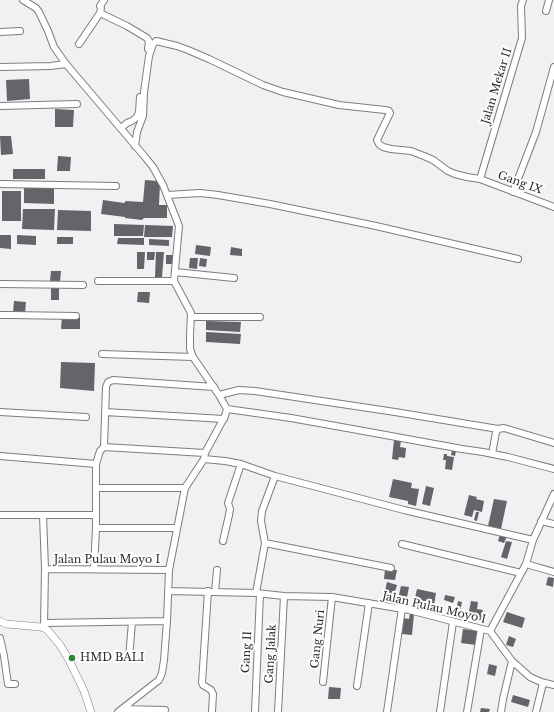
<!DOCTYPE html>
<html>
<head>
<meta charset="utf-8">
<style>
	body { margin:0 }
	canvas { display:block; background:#f2f0f3 }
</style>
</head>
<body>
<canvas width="554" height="712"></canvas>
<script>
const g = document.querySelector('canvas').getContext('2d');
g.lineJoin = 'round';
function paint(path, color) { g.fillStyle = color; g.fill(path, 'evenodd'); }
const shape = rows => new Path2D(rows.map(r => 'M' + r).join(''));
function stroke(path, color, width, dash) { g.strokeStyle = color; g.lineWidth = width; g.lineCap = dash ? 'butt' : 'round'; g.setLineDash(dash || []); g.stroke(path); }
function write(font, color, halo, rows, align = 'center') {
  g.font = font + ' "Libre Baskerville",serif'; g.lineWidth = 4; g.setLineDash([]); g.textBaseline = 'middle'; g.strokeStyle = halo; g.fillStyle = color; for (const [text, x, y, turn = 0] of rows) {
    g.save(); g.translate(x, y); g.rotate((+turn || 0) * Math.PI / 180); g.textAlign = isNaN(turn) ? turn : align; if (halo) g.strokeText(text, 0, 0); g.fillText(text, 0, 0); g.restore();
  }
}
paint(shape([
	[29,79,30,99,7,101,6,80],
	[55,109,74,110,73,127,55,127],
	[0,136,11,136,13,154,1,155],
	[58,156,71,157,70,171,57,171],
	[13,169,45,169,45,179,13,179],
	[145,180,158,181,160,184,159,205,167,205,167,218,144,218,142,220,125,218,125,217,101,214,103,200,124,203,126,201,143,202],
	[24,186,54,187,54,204,24,203],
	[2,191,21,191,21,221,2,221],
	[23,209,55,209,54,230,22,229],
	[58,210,91,211,91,231,57,230],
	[114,224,144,225,143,236,114,236],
	[145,225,173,226,172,237,144,237],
	[0,235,11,235,11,249,0,248],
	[17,235,36,236,36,245,17,244],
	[57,237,73,237,73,244,57,244],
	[118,238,144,238,144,245,117,244],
	[149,239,169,240,169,246,149,245],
	[196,245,211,247,210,256,195,254],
	[231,247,242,249,242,256,230,255],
	[137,252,145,252,144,269,137,269],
	[147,252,155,252,154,260,147,260],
	[156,252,164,252,162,277,155,277],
	[166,255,173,255,173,264,166,264],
	[190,258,198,258,197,269,189,268],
	[200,258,207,259,206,267,199,266],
	[51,271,61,271,60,282,50,281],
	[51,287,59,287,59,300,51,300],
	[138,292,150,292,149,303,137,302],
	[14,301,26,302,25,313,13,312],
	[62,316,80,317,80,329,61,329],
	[206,321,241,322,240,332,206,330],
	[206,332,241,334,240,344,206,342],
	[61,362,95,363,94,391,60,388],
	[394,440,401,441,400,447,406,448,405,458,399,457,398,460,392,459],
	[452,450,456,451,455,456,451,455],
	[444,454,447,454,447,456,454,457,452,470,445,469,446,460,443,460],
	[393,479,412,483,411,488,419,489,416,506,408,504,408,501,389,497],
	[426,486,434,488,430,506,422,504],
	[469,495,477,497,476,499,484,501,482,512,474,510,472,517,464,515],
	[494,499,507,501,501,529,488,526],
	[476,512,479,512,477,521,474,520],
	[500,534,507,536,504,543,498,541],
	[506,541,512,542,507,559,501,557],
	[385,569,397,570,395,580,384,579],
	[548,577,554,578,553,587,546,585],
	[387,582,397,585,392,603,383,600],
	[401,586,409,587,407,597,399,595],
	[417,589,436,593,433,612,413,607],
	[445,595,455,597,453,603,444,600],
	[402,598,406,599,406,604,401,604],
	[458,601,462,602,459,617,455,616],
	[471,601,478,602,477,609,483,610,481,621,475,619,475,617,468,616],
	[507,612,525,618,522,628,503,622],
	[410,613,414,614,412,635,402,634,403,618,409,619],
	[463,629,477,631,476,645,461,643],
	[509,636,516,639,513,647,506,645],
	[489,664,497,666,495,676,487,674],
	[329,687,341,688,340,699,328,699],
	[513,695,530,700,528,707,511,702],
	[481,708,490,709,489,712,480,712]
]), '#646568');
const minor = shape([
	[23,0,36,8,39,12,48,31,54,47,66,64,145,157,153,167,163,185,179,226,174,281,191,313,190,335,190,349,193,357,219,395,227,409,225,416,205,453,204,459,185,488,169,570,167,621,164,660,162,673,159,680,118,712],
	[546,11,549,0],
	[100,13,127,26,147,38,149,41,148,49],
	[0,32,20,31],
	[79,44,100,13,101,8,100,6,104,0],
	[0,67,51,66,66,64],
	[0,106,77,104],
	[121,128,127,123,132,121,137,117,139,112,140,97],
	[135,146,137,132,143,116,144,92,149,56,153,44,156,41,177,46,188,50,209,59,263,85,283,92,339,105,385,110,389,111,390,113,377,140,379,144,383,147,391,149,411,151,424,156,433,160,448,171,455,174,467,177,480,179,554,207],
	[480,179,522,38,521,6,523,0],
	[0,184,116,186],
	[513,192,536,132,554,67],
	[167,195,200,193,218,195,270,204,376,226,518,259],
	[175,272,234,278],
	[98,281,174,281],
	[0,284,83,285],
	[0,315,10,315,76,316],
	[191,317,260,317],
	[102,354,193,357],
	[219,395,239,390,255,391,395,412,498,429,504,428,554,443],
	[227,409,291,418,358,430,462,449,483,452,508,457,554,469],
	[0,412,86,417],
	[105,412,224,419],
	[104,447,205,453],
	[492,454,496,432,498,429],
	[0,456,96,464],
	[204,459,225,461,241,464,275,476,404,510,533,540],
	[96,488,185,488],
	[0,515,96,515],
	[43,515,45,569,44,626],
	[541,521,554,524],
	[96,528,177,528],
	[223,541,229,515,230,509,228,503,241,464],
	[265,543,391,568],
	[402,544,521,573],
	[526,564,554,572],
	[45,569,169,570],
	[94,569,96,528,96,464,100,451,104,447,106,387,108,382,113,380,214,387],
	[168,591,256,593,284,596,332,597,409,610,490,631,512,661,530,677,541,682,554,685],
	[208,591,202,683,203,685,211,690,213,694,212,712],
	[215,592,217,570],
	[256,593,265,543,261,521,262,511,275,476],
	[44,623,167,621],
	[490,631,526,564,533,540,554,494],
	[0,638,4,656,8,684,15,684],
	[129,659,132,622],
	[323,682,332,597],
	[357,686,369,603],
	[122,709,165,710],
	[255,712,260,594],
	[278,712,284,596],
	[387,712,402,608],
	[440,712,453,622],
	[467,712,481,629],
	[501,712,503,699,512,661],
	[536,712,543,683]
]);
const tertiary = shape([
	[0,621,6,624,41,627,46,629,49,632,60,645,69,660,84,691,91,712]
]);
stroke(minor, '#7f7c80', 8);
stroke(tertiary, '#7f7c80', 8);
stroke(minor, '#fff', 6);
stroke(tertiary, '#fff', 7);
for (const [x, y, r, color] of [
	[72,658,4,"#2c8636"]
]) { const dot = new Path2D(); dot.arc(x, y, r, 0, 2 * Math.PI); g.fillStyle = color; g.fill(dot); stroke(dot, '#fffeff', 1.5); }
write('11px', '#2d2c2d', '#fffeff', [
	["Jalan Mekar II",497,86,-73],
	["Gang IX",520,183,20],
	["Jalan Pulau Moyo I",107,560],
	["Jalan Pulau Moyo I",434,608,13],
	["Gang Nuri",318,639,-84],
	["Gang II",247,652,-87],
	["Gang Jalak",271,654,-87]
]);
write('11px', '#2d2c2d', '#fffeff', [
	["HMD BALI",80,658]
], 'left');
</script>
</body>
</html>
